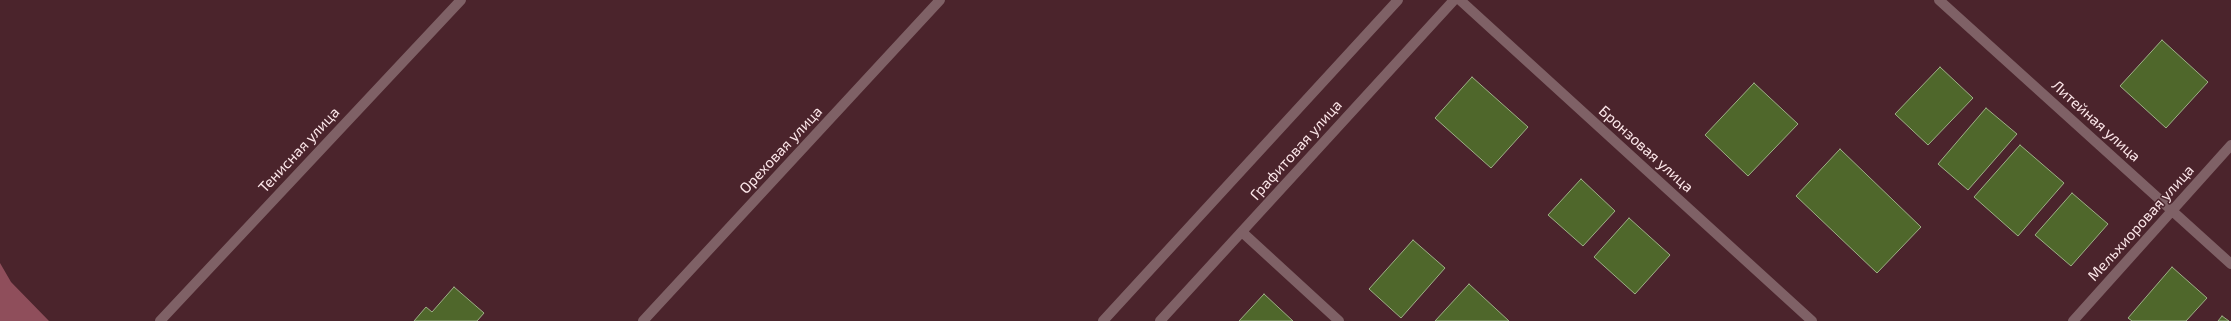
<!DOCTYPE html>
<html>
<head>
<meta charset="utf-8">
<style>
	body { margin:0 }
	canvas { display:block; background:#4b242c }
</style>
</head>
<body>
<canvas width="2231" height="321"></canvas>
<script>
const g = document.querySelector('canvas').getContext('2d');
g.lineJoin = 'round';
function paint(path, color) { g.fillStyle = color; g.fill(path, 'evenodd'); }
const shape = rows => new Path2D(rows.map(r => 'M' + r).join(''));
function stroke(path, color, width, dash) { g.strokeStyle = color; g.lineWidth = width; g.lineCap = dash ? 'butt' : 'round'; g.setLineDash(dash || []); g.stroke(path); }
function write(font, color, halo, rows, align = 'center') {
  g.font = font + ' "Exo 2",sans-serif'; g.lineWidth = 3; g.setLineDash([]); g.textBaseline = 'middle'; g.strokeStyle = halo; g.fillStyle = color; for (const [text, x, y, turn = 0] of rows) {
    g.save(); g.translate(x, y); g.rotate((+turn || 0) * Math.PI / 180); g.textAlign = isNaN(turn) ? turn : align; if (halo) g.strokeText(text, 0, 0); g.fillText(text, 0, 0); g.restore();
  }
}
paint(shape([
	[0,263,11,282,49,321,0,321]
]), '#8f4e5b');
const building = shape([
	[2162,40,2208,82,2166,128,2120,86,2162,40],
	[1940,67,1973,98,1928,145,1895,114,1940,67],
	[1472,77,1528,127,1491,168,1435,118,1472,77],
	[1754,83,1798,124,1748,176,1705,135,1754,83],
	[1986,108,2017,134,1968,190,1938,164,1986,108],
	[2020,145,2064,183,2018,236,1974,197,2020,145],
	[1840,149,1921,227,1877,273,1796,196,1840,149],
	[1581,179,1615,211,1583,246,1548,215,1581,179],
	[2072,193,2108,224,2071,266,2035,235,2072,193],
	[1629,218,1670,255,1635,294,1594,257,1629,218],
	[1413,240,1445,268,1401,318,1369,289,1413,240],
	[2172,267,2207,298,2186,321,2132,321,2128,318,2172,267],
	[1469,284,1509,321,1435,321,1469,284],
	[454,287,484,313,477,321,414,321,426,307,432,312,454,287],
	[1264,294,1293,321,1239,321,1264,294],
	[2222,316,2229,321,2218,321,2222,316]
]);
paint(building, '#4f672b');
stroke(building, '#9daf86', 1);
stroke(shape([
	[1460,0,1812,321],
	[1939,0,2231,264],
	[1242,232,1339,321],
	[160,321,461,0],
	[643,321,940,0],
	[1103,321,1398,0],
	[1160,321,1454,0],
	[2073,321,2231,145]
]), '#7f6166', 10);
write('15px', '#fce6e9', '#4b242c', [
	["Литейная улица",2096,121,42],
	["Бронзовая улица",1646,149,42],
	["Тенисная улица",299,150,-47],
	["Ореховая улица",781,150,-47],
	["Графитовая улица",1296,150,-48],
	["Мельхиоровая улица",2141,223,-48]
]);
</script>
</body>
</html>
